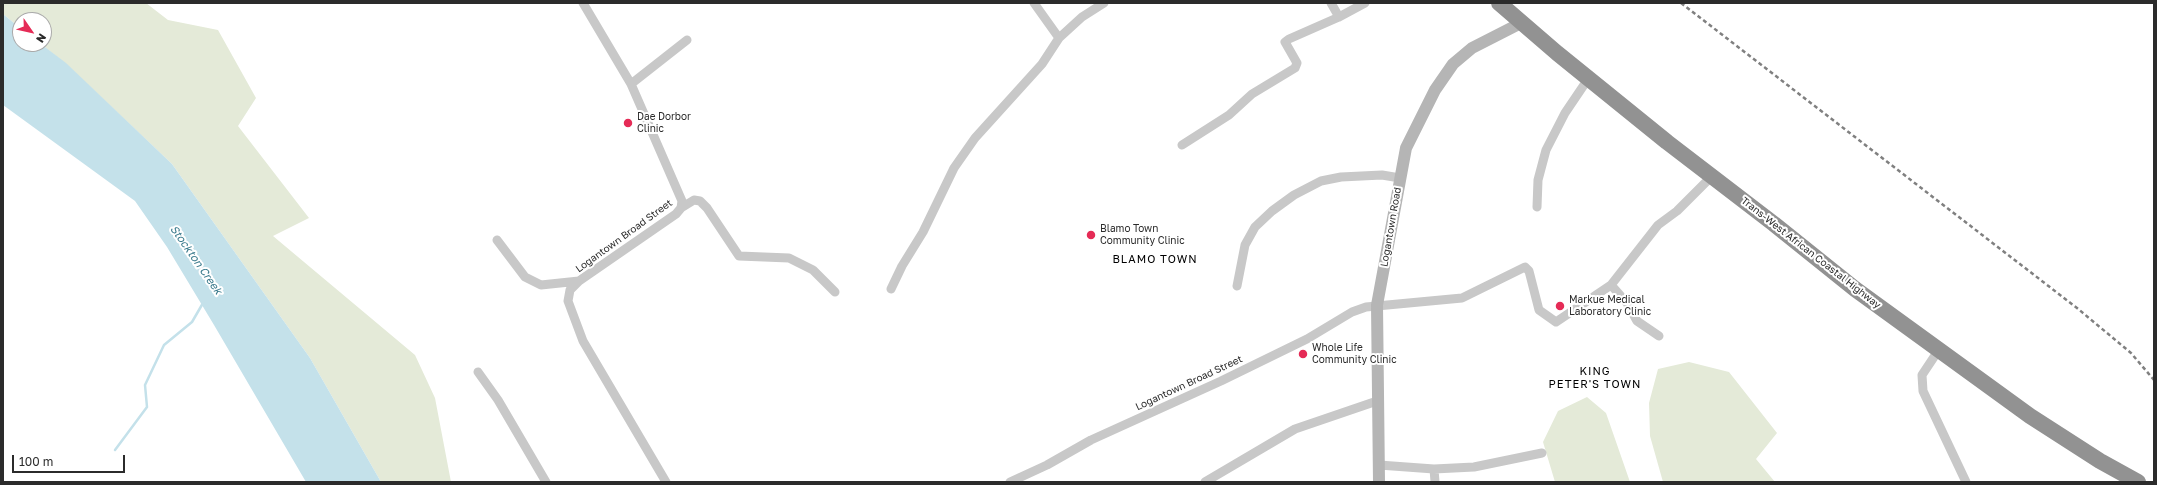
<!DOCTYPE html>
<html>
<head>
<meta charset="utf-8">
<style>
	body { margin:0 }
	#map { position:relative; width:2157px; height:485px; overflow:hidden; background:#fff; font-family:"Golos Text",sans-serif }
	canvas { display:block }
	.frame { position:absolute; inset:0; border:4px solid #2b2b2b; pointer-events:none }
	.north { position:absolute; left:12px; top:12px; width:40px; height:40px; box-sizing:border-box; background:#fff; border:1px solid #aaa; border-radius:50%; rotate:124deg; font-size:11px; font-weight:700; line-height:16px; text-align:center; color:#2b2b2b }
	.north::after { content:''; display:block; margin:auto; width:14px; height:18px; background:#e52b56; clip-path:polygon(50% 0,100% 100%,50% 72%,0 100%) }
	.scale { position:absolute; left:12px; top:455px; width:113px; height:18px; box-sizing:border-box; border:2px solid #2b2b2b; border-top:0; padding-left:5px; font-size:12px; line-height:14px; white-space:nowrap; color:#2b2b2b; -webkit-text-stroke:3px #fff; paint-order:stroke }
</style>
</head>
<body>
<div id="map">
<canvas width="2157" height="485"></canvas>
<div class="frame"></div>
<div class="north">N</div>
<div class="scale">100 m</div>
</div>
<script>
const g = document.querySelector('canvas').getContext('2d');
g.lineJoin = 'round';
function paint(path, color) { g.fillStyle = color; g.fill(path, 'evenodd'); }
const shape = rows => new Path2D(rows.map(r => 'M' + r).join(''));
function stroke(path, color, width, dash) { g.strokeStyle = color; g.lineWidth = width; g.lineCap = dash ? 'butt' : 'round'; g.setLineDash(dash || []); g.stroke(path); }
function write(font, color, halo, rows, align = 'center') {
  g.font = font + ' "Golos Text",sans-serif'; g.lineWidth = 4; g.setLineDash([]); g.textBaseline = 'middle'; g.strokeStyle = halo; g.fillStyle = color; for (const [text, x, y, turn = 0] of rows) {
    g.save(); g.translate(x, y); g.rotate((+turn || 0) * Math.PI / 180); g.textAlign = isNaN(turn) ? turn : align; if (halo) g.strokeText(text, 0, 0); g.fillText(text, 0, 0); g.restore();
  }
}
paint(shape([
	[3,3,146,3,168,20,218,30,256,98,238,126,309,218,273,236,415,355,435,398,451,482,381,482,310,358,172,164,66,64,41,44,44,44,44,20,20,20,20,28,3,14],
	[1689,362,1729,372,1777,433,1756,459,1775,482,1663,482,1650,436,1649,403,1658,369],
	[1587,397,1606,413,1630,482,1555,482,1543,442,1558,411]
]), '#e4ead8');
paint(shape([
	[3,14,20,28,20,44,41,44,66,63,172,164,310,358,381,482,306,482,214,325,167,247,135,201,3,105]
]), '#c4e1ea');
stroke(shape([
	[115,450,147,407,145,385,164,345,192,322,203,303]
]), '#c4e1ea', 2.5);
stroke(shape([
	[583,3,631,84,682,201,681,208,676,214,579,281,570,290,568,301,583,341,666,482],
	[1034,3,1059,38],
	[1331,3,1339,17],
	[631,84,687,40],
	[1182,145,1229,115,1252,94,1295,68,1297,63,1285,42,1289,39,1339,17,1365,3],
	[1537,207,1538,180,1546,150,1565,113,1588,79],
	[681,208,694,200,700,201,707,208,739,256,789,258,813,270,835,292],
	[497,240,525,277,541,285,579,281],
	[1611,285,1627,303,1637,321,1659,336],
	[1237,286,1245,245,1255,227,1272,211,1294,195,1321,181,1341,177,1382,175,1400,178],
	[891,289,902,266,923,232,954,168,975,138,1042,64,1059,38,1082,17,1104,3],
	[1938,351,1922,375,1923,391,1966,482],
	[478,372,498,400,546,482],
	[1379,465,1434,469,1474,467,1542,453],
	[1434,469,1435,482],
	[1010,482,1047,465,1091,440,1221,381,1307,339,1352,312,1366,307,1462,298,1525,267,1529,271,1539,310,1556,322,1611,285,1658,225,1677,211,1712,176],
	[1205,482,1295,429,1377,401]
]), '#c8c8c8', 9);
stroke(shape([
	[1379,482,1377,305,1406,148,1435,90,1453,64,1472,48,1521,23]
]), '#b5b5b5', 12);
stroke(shape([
	[1499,3,1557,53,1667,142,1774,224,1855,289,2030,416,2100,461,2138,482]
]), '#929292', 16);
stroke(shape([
	[1681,3,2077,308,2131,353,2154,380]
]), '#808080', 2.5, [4, 3]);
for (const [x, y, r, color] of [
	[628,123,5,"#e52b56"],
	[1091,235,5,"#e52b56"],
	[1560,306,5,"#e52b56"],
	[1303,354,5,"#e52b56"]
]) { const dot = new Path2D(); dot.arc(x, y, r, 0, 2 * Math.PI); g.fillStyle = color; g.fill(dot); stroke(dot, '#fff', 1.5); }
write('10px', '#2b2b2b', '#fff', [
	["Dae Dorbor",637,117],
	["Clinic",637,129],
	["Blamo Town",1100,229],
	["Community Clinic",1100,241],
	["Markue Medical",1569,300],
	["Laboratory Clinic",1569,312],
	["Whole Life",1312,348],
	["Community Clinic",1312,360]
], 'left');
write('10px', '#2b2b2b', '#fff', [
	["Logantown Road",1391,227,-80],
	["Logantown Broad Street",624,236,-36],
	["Trans-West African Coastal Highway",1811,253,38],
	["Logantown Broad Street",1189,383,-25]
]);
write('italic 11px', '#3a7a8c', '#fff', [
	["Stockton Creek",196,260,55]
]);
g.letterSpacing = '1px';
write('11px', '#000', '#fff', [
	["BLAMO TOWN",1155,260],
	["KING",1595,372],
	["PETER'S TOWN",1595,385]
]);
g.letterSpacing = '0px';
</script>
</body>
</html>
